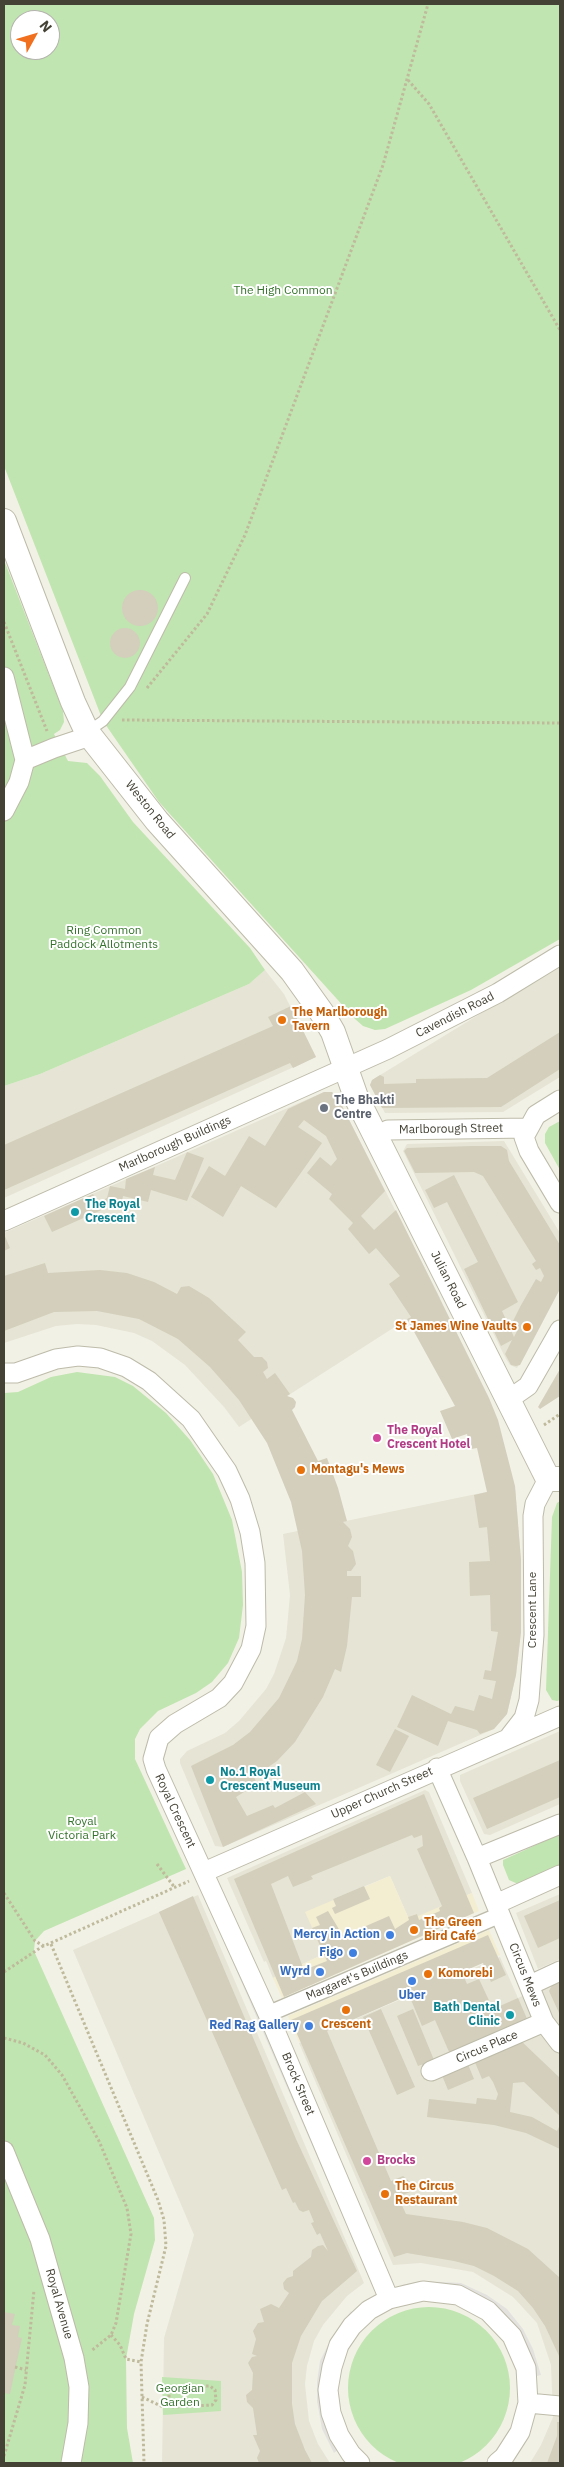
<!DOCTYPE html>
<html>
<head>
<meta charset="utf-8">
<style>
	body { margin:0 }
	#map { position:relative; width:564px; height:2467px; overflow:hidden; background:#f2f1e6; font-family:"IBM Plex Sans",sans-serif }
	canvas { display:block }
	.frame { position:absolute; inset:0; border:5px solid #444235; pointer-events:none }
	.north { position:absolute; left:10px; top:10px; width:50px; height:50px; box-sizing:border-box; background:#fff; border:1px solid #b4b3ae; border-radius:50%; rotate:51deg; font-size:14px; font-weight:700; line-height:20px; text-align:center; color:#444235 }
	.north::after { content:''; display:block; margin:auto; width:18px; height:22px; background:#f0701f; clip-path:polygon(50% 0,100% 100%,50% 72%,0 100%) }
</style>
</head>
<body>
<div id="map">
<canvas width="564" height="2467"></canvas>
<div class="frame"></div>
<div class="north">N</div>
</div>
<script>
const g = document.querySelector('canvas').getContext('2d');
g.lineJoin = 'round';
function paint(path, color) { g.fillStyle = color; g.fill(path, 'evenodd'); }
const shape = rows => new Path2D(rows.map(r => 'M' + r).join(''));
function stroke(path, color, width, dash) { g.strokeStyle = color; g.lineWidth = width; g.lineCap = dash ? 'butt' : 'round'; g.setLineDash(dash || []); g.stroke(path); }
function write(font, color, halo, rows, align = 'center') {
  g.font = font + ' "IBM Plex Sans",sans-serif'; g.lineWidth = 4; g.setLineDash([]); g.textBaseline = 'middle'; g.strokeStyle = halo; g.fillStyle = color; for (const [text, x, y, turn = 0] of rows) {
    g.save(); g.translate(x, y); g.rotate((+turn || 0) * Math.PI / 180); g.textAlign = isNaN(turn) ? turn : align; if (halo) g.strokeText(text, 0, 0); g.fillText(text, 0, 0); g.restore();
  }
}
paint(shape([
	[560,965,560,1077,503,1112,385,1113,370,1085,372,1080],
	[265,970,284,994,316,1057,4,1198,4,1086,40,1074,249,984],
	[324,1092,332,1092,338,1098,440,1298,239,1427,224,1407,185,1365,152,1341,134,1333,96,1325,77,1324,56,1326,4,1343,4,1233],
	[504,1141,560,1233,560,1288,517,1368,510,1365,506,1359,403,1151,407,1144],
	[515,1486,521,1560,521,1632,516,1675,507,1714,494,1729,223,1847,215,1846,180,1763,180,1759,187,1751,225,1733,239,1721,266,1689,274,1674,286,1638,290,1595,283,1534],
	[560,1731,560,1804,490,1835,484,1834,460,1781,460,1775],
	[425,1790,429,1792,472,1893,418,1917,408,1917,390,1876,333,1899,324,1954,273,1978,266,1961,264,1962,227,1878],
	[560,1894,560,1959,538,1969,516,1913],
	[198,1895,364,2283,347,2296,323,2325,314,2341,307,2366,305,2384,309,2421,318,2444,330,2463,162,2463,164,2338,194,2235,73,1950],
	[500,1957,518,1998,560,1978,560,2463,530,2463,541,2445,553,2417,551,2365,537,2323,513,2297,473,2272,421,2263,393,2265,299,2043]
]), '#e6e4d4');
paint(shape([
	[390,1876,408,1917,417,1914,418,1916,472,1893,479,1911,282,1998,273,1978,324,1954,305,1912],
	[489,1930,500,1955,299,2042,288,2016]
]), '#f3edd1');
paint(shape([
	[4,4,560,4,560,939,471,990,385,1029,375,1030,363,1026,355,1019,159,802,103,721,4,466],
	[20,20,50,20,50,50,20,50],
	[4,560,63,711,64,722,60,730,54,734,68,761,87,763,100,776,133,822,250,948,265,970,249,984,40,1074,4,1086],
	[560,1121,560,1170,545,1143,545,1134,549,1127],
	[77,1372,115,1377,133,1386,166,1413,190,1440,213,1474,232,1520,242,1572,243,1605,239,1638,228,1663,212,1682,196,1693,158,1711,140,1729,135,1739,135,1759,186,1869,44,1931,35,1941,34,1951,154,2218,155,2240,134,2314,126,2359,127,2428,133,2463,4,2463,4,1393,18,1392,51,1377],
	[560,1501,560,1700,557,1701,552,1700,546,1690,552,1517,557,1503],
	[560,1834,560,1865,518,1884,509,1880,503,1865,503,1860],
	'348 2388a81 81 0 1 1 162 0a81 81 0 1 1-162 0Z',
	[162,2377,221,2381,221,2411,163,2415]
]), '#c0e5b0');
paint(shape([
	[220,1919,365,2254,360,2256,215,1921],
	[421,2281,461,2283,487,2295,507,2309,523,2329,533,2349,541,2375,537,2376,530,2357,505,2315,406,2291,401,2285],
	[351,2311,354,2315,334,2341,339,2449,334,2453,322,2429,317,2401,317,2382,320,2361,329,2343]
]), '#e3e2de');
paint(shape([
	'122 608a18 18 0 1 1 36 0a18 18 0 1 1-36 0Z',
	'110 643a15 15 0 1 1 30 0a15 15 0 1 1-30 0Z',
	[291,1006,316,1057,293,1068,290,1063,4,1190,4,1145,273,1026,268,1017],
	[560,1032,560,1069,501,1107,382,1108,370,1085,372,1080,380,1075,384,1077,384,1084,416,1083,416,1079,487,1078],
	[324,1092,332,1092,338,1098,385,1191,361,1216,374,1230,396,1210,489,1398,498,1420,515,1486,521,1560,521,1632,516,1675,507,1714,494,1729,480,1734,477,1730,448,1721,438,1746,397,1727,412,1695,451,1714,455,1706,474,1711,479,1695,492,1699,496,1681,483,1679,485,1670,491,1671,498,1632,491,1631,490,1595,470,1596,469,1562,490,1561,487,1527,479,1528,474,1495,487,1492,477,1448,471,1449,467,1434,452,1439,440,1411,455,1406,407,1319,411,1317,389,1284,400,1276,376,1248,369,1254,348,1229,353,1223,329,1199,332,1194,307,1173,320,1157,331,1166,337,1159,326,1136,304,1120,298,1127,322,1143,276,1208,241,1186,223,1217,191,1197,209,1166,225,1176,249,1136,265,1146,288,1109],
	[473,1146,501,1146,507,1150,509,1161,560,1245,560,1289,520,1365,516,1366,511,1365,505,1354,512,1340,501,1346,464,1269,478,1262,447,1202,434,1208,425,1190,454,1175,518,1302,502,1311,514,1337,517,1331,512,1323,520,1307,536,1279,541,1282,544,1276,540,1268,536,1270,532,1264,536,1261,483,1176,474,1172,415,1173,404,1151,407,1148],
	[187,1152,204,1158,187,1201,151,1190,148,1202,123,1196,121,1207,106,1205,106,1208,52,1232,44,1216,93,1194,97,1203,107,1198,110,1186,125,1189,126,1179,155,1167,153,1175,175,1180],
	[4,1234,10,1248,4,1251],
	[45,1263,48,1273,100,1270,127,1273,154,1282,177,1294,181,1287,189,1286,209,1298,246,1332,238,1340,254,1357,262,1357,267,1362,268,1368,263,1372,267,1379,275,1373,290,1394,287,1396,293,1398,296,1402,295,1407,292,1410,318,1461,327,1458,338,1488,347,1521,343,1522,350,1529,352,1537,348,1546,353,1551,356,1564,351,1571,347,1571,347,1576,361,1576,361,1597,352,1597,347,1646,341,1672,335,1669,323,1697,295,1742,277,1761,254,1777,257,1784,236,1797,247,1816,273,1805,275,1808,305,1792,316,1804,223,1847,191,1766,233,1745,250,1732,279,1698,297,1661,302,1639,305,1595,302,1551,291,1502,267,1443,239,1400,210,1367,178,1339,139,1319,97,1311,54,1312,4,1331,4,1276],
	[560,1369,560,1396,540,1409,538,1407],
	[395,1729,409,1736,390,1772,376,1765],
	[560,1760,560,1797,487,1829,473,1798],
	[424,1794,474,1913,284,1997,234,1879],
	[412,1835,414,1838,422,1835,423,1846,417,1849,442,1906,439,1908,440,1911,419,1920,417,1914,408,1917,409,1920,395,1929,389,1916,343,1936,328,1911,316,1917,320,1925,312,1928,327,1961,304,1970,271,1884,288,1876,293,1887,313,1879,311,1876],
	[364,1886,370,1899,335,1914,332,1908,336,1906,333,1899],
	[193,1896,296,2139,357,2271,322,2301,301,2336,292,2363,292,2404,295,2424,305,2450,312,2463,259,2463,257,2458,260,2451,253,2435,257,2435,253,2408,247,2402,246,2395,252,2390,253,2373,248,2363,252,2357,257,2356,252,2354,256,2339,253,2331,258,2323,264,2322,260,2309,271,2304,279,2308,289,2293,284,2289,283,2283,287,2278,293,2276,293,2271,311,2257,312,2250,318,2246,323,2245,328,2251,320,2233,317,2235,311,2223,314,2222,309,2210,303,2212,299,2210,295,2202,293,2203,286,2188,282,2190,159,1912],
	[560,1900,560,1938,538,1948,524,1916],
	[488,1935,506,1975,491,1982,483,1963,462,1972,467,1984,479,1979,493,2009,518,1998,528,2021,450,2054,435,2020,422,2026,409,1995,327,2031,391,2181,403,2176,410,2182,410,2192,398,2197,406,2214,463,2222,487,2228,528,2249,560,2278,560,2358,545,2326,533,2308,518,2291,494,2276,474,2266,454,2261,407,2253,394,2257,291,2020],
	[560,1981,560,2015,549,1991,552,1985],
	[381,2009,415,2087,397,2095,363,2017],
	[413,2009,434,2060,418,2066,397,2016],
	[519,2039,560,2078,560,2116,524,2082,513,2083,510,2112,532,2117,557,2131,560,2125,560,2149,526,2133,494,2125,427,2117,429,2099,476,2104,477,2098,496,2100,498,2094,493,2082,489,2076,482,2079,474,2060],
	[467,2062,474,2079,448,2090,441,2073],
	[4,2312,15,2314,12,2325,20,2326,18,2337,22,2338,10,2394,4,2393],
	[557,2422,560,2422,560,2463,547,2463,557,2436]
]), '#d3cfbc');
const service = shape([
	[87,732,103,721,130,687,185,578]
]);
const pedestrian = shape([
	[268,2014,500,1915]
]);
const minor = shape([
	[4,677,25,760,19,782,4,811],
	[25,760,54,748,90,736],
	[560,1100,536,1115,524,1137,529,1151,560,1203],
	[376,1136,388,1130,528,1128],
	[4,1221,388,1049,498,993,560,955],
	[4,1373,16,1373,56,1359,78,1356,100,1358,126,1367,149,1381,191,1419,227,1471,240,1499,250,1532,255,1563,256,1626,251,1649,233,1683,219,1698,175,1724,159,1738,153,1759,156,1769,268,2014,389,2299],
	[508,1400,528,1386,560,1330],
	[510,1736,524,1718,529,1700,534,1635,533,1516,535,1504,548,1479],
	[437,1768,477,1858,544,2022,560,2043],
	[477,1858,560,1824],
	[204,1872,560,1716],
	[496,1904,560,1875],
	[530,1985,560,1971],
	[431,2071,544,2022],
	[4,2151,40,2239,74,2358,79,2387,78,2423,71,2463],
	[528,2403,560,2406],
	[360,2463,351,2454,339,2435,331,2413,328,2390,332,2367,339,2345,352,2326,369,2310,389,2299,423,2291,458,2295,488,2311,512,2336,526,2368,528,2403,520,2432,504,2457,497,2463]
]);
const tertiary = shape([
	[4,521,73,702,87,732,157,821,292,971,322,1013,333,1032,356,1097,548,1479,560,1479]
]);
stroke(service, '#bdbba9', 12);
stroke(pedestrian, '#bdbba9', 18);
stroke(minor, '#bdbba9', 21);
stroke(tertiary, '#bdbba9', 26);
stroke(shape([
	[408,80,429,104,560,330],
	[4,622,47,731],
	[147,688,207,614,245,535,383,165,428,4],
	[122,720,560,723],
	[544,1425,560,1414],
	[157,1864,175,1888],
	[4,1893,35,1941,44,1946,189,1881],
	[51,1944,158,2200,164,2220,166,2246,147,2324,141,2362,144,2463],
	[4,1972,43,1946],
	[4,2038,23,2043,45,2055,62,2075,99,2141,127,2208,131,2234,116,2323,111,2335,91,2351],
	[111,2335,120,2345,126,2359,141,2362],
	[15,2367,26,2370],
	[142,2397,163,2407,169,2399,169,2391,173,2387,210,2386,215,2390,216,2400,212,2405,173,2407,169,2399],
	[4,2456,25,2385,34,2290]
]), '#beba9b', 3, [2.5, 2.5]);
stroke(service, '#fff', 10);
stroke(pedestrian, '#fff', 15);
stroke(minor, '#fff', 19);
stroke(tertiary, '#fff', 24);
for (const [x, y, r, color] of [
	[282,1020,5,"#e8710a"],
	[324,1108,5,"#6b7280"],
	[75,1212,5,"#0f9aa8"],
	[527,1327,5,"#e8710a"],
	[377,1438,5,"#d1479c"],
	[301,1470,5,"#e8710a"],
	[210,1780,5,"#0f9aa8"],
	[414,1930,5,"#e8710a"],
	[390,1935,5,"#3f7fe0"],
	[353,1953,5,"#3f7fe0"],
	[320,1972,5,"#3f7fe0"],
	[428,1974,5,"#e8710a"],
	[412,1981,5,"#3f7fe0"],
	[346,2010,5,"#e8710a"],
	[510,2015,5,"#0f9aa8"],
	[309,2026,5,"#3f7fe0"],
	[367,2161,5,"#d1479c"],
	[385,2194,5,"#e8710a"]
]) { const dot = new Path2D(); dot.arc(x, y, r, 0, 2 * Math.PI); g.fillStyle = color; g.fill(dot); stroke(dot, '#fff', 2); }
write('12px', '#35732c', '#fff', [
	["The High Common",283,291],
	["Ring Common",104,931],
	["Paddock Allotments",104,945],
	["Royal",82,1822],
	["Victoria Park",82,1836],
	["Georgian",180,2389],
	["Garden",180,2403]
]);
write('12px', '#444235', '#fff', [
	["Weston Road",150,810,51],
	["Cavendish Road",455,1015,-27],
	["Marlborough Street",451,1129,-1],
	["Marlborough Buildings",175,1144,-24],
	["Julian Road",448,1280,63],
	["Crescent Lane",533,1610,-90],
	["Upper Church Street",382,1793,-24],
	["Royal Crescent",175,1811,65],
	["Circus Mews",525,1975,68],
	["Margaret's Buildings",357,1976,-23],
	["Circus Place",487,2047,-23],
	["Brock Street",298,2084,67],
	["Royal Avenue",59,2304,74]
]);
write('bold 12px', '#c56008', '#fff', [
	["The Marlborough",292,1013],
	["Tavern",292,1027],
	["St James Wine Vaults",517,1327,"right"],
	["Montagu's Mews",311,1470],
	["The Green",424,1923],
	["Bird Café",424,1937],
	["Komorebi",438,1974],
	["Crescent",346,2025,"center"],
	["The Circus",395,2187],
	["Restaurant",395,2201]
], 'left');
write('bold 12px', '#5b616d', '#fff', [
	["The Bhakti",334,1101],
	["Centre",334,1115]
], 'left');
write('bold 12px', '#0d838f', '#fff', [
	["The Royal",85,1205],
	["Crescent",85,1219],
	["No.1 Royal",220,1773],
	["Crescent Museum",220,1787],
	["Bath Dental",500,2008,"right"],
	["Clinic",500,2022,"right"]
], 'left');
write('bold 12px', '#b23c85', '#fff', [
	["The Royal",387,1431],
	["Crescent Hotel",387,1445],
	["Brocks",377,2161]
], 'left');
write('bold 12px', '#366cbe', '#fff', [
	["Mercy in Action",380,1935],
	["Figo",343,1953],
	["Wyrd",310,1972],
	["Uber",412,1996,"center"],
	["Red Rag Gallery",299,2026]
], 'right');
</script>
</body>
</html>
